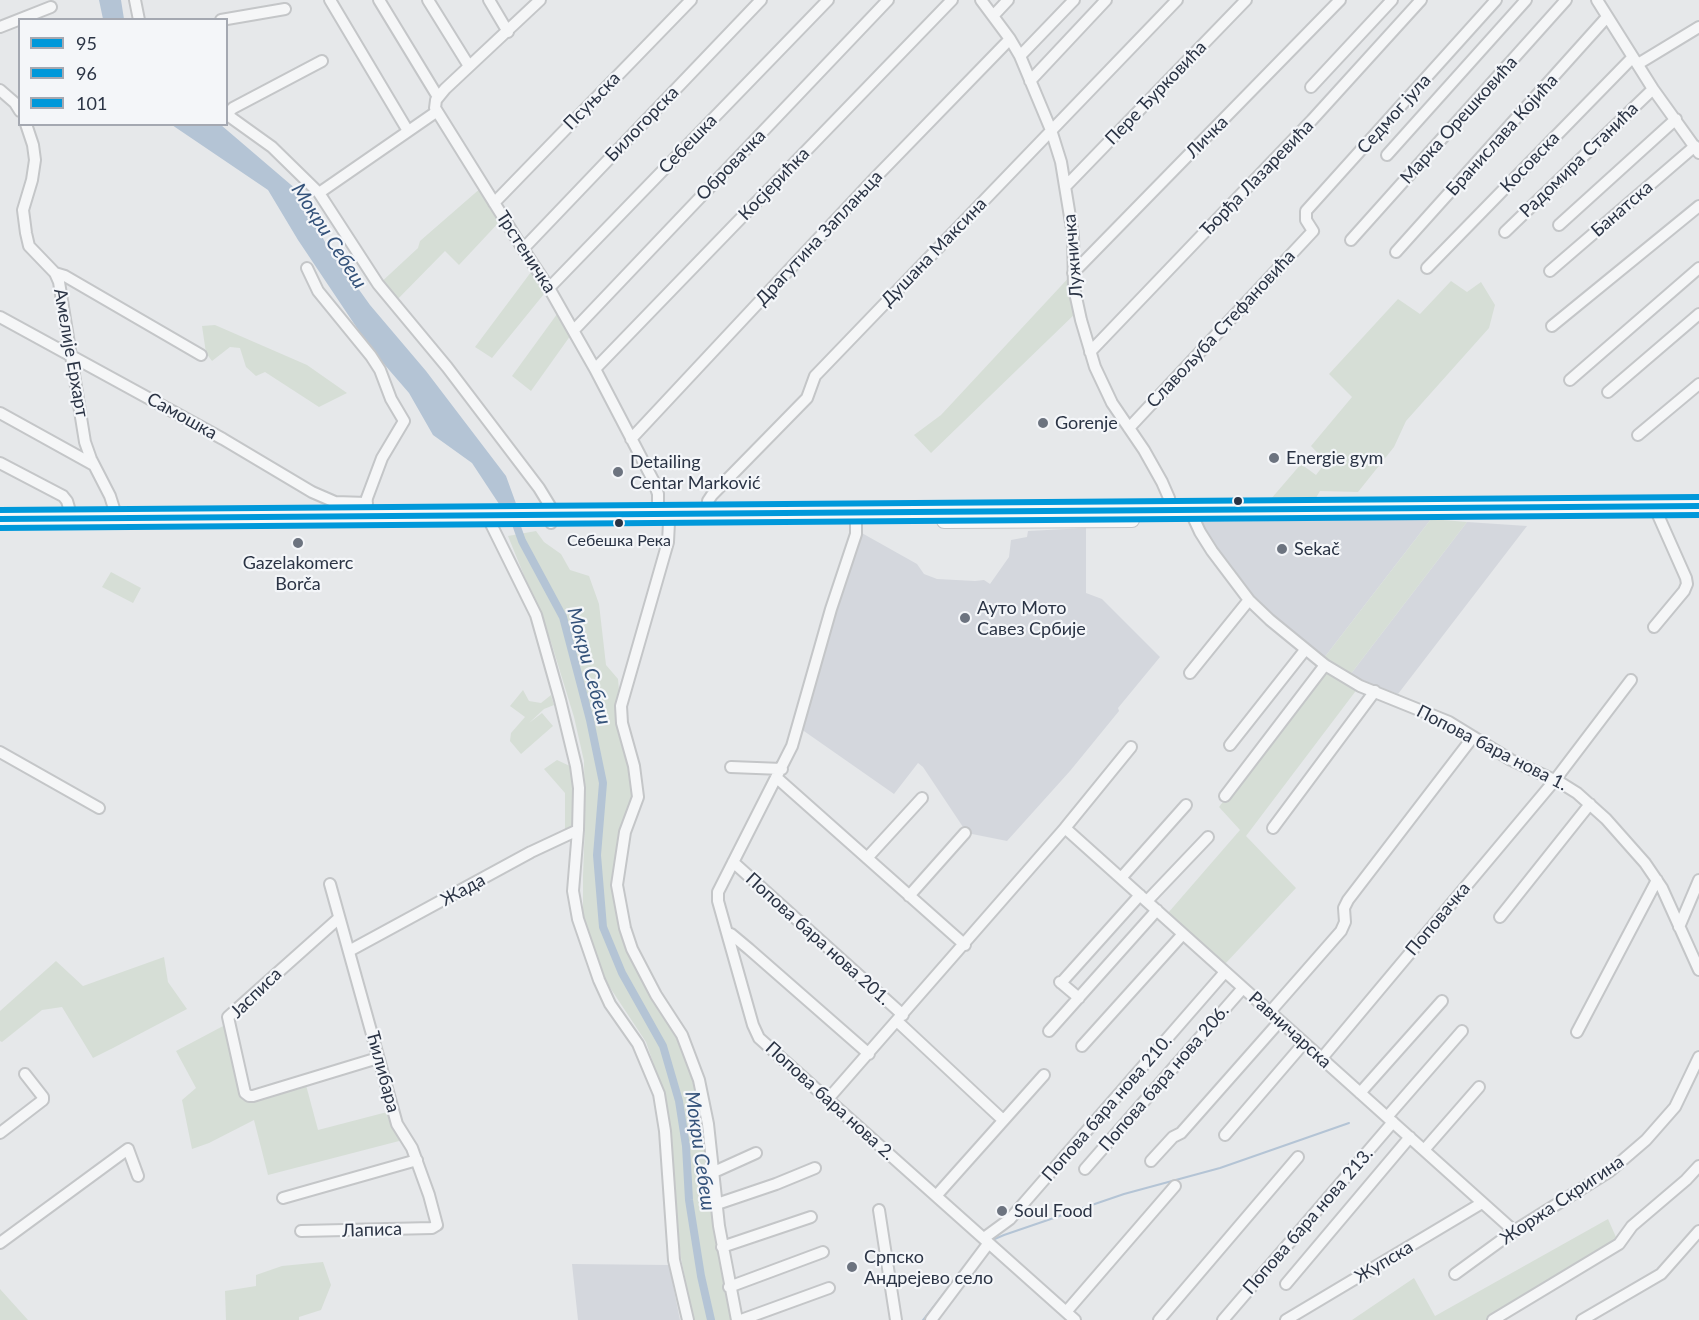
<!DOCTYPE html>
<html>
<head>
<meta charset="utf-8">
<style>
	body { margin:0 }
	#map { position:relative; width:1699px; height:1320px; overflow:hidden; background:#e6e8ea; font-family:Lato,sans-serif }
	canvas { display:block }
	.legend { position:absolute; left:18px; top:18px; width:210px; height:108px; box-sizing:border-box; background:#f4f6f9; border:2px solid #a4a8b1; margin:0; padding:8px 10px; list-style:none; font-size:18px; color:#2b3445 }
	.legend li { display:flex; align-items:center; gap:12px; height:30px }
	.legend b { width:30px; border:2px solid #a4a8b1 }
</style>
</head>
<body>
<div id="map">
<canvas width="1699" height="1320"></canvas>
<ul class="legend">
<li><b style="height:8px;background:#0098da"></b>95</li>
<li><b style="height:8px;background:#0098da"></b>96</li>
<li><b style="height:8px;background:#0098da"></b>101</li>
</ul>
</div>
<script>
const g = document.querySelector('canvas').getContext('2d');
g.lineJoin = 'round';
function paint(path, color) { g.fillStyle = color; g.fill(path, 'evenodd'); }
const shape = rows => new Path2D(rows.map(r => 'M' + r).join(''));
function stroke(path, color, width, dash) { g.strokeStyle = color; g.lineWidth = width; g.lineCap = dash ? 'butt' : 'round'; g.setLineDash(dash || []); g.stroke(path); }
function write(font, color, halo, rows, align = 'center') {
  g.font = font + ' Lato,sans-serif'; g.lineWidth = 4.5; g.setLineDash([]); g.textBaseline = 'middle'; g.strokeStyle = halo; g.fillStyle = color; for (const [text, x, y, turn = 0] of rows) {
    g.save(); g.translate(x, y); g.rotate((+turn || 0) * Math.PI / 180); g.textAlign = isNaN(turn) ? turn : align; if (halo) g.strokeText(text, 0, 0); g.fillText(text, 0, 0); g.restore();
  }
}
paint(shape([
	[1431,519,1324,658,1252,599,1201,531,1201,522],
	[1467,522,1527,526,1398,694,1350,675],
	[1086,528,1086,593,1102,599,1160,657,1118,708,1119,711,1070,771,1007,841,967,833,923,767,918,763,894,794,801,729,836,603,860,532,917,564,924,574,937,579,975,581,984,580,990,584,1009,557,1011,540,1027,537,1028,531],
	[572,1264,669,1265,680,1320,578,1320]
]), '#d4d7dd');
paint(shape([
	[482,187,502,219,459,265,445,251,392,305,377,286,418,248,420,241],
	[534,268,548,289,492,358,475,347],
	[1073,273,1078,311,931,453,914,435,941,415],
	[1451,281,1467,292,1481,282,1495,305,1489,328,1406,421,1394,447,1358,492,1320,491,1313,503,1270,500,1301,464,1316,475,1326,462,1311,446,1352,397,1329,374,1398,299,1420,314],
	[560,310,573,332,531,391,512,376],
	[215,325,307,365,347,393,319,407,265,372,256,376,246,367,240,348,230,347,212,361,206,353,202,326],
	[1431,519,1467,522,1350,675,1324,658],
	[536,531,544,542,561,554,570,570,589,576,599,604,606,665,618,679,622,723,637,783,617,885,625,928,693,1061,737,1320,693,1320,681,1258,664,1094,646,1042,601,974,583,917,583,876,585,824,584,761,574,717,551,642,508,536],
	[111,572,141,588,133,603,102,587],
	[1325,669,1358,688,1246,836,1296,888,1225,964,1168,913,1240,830,1219,807],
	[523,690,529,701,541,703,551,695,554,705,544,709,529,723,542,713,553,726,521,754,510,741,511,733,525,717,510,706],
	[557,760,572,767,576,783,577,825,565,830,565,793,544,769],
	[164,957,168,982,187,1009,113,1048,93,1058,62,1007,42,1010,2,1042,0,1041,0,1011,56,961,83,986],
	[225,1025,245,1100,252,1101,306,1085,318,1130,391,1111,403,1140,268,1175,254,1120,209,1143,192,1149,182,1100,196,1088,176,1051],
	[1608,1219,1619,1244,1492,1320,1352,1320,1414,1278,1435,1316],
	[323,1262,331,1285,321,1310,299,1317,299,1320,226,1320,225,1291,256,1286,256,1275,282,1266],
	[0,1289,28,1320,0,1320]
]), '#d6ded6');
paint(shape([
	[99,0,121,0,124,19,103,19],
	[172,125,221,125,297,190,325,242,370,305,426,371,506,476,518,509,501,507,472,463,433,435,409,393,371,349,298,240,268,190]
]), '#b4c4d5');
stroke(shape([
	[990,1241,1004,1235,1124,1194,1220,1168,1349,1123],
	[923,1320,980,1247]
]), '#b4c4d5', 2);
stroke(shape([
	[512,513,522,541,563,617,590,720,603,783,597,855,603,927,622,973,663,1046,679,1101,686,1146,689,1200,701,1276,711,1320]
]), '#b4c4d5', 8);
const minor = shape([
	[135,0,139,20],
	[330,0,408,131],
	[379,0,438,97],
	[428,0,469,66],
	[489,0,508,32],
	[540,0,445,89,436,100,435,108,523,249,549,288,595,369,654,482,658,494,658,513],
	[981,0,1010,39,1020,56,1051,130,1061,162,1073,235,1074,288,1081,320,1095,367,1112,403,1144,450,1162,482,1169,498,1171,510],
	[1597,0,1653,89,1699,153],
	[993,16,1008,0],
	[221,20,285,9],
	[0,27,51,7],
	[1020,56,1074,0],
	[1638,64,1699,27],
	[1030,81,1106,0],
	[1311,87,1392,0],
	[0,90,15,103,20,111],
	[226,114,272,147,319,193,378,284,447,367,539,488,550,506,551,523],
	[227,114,233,108,322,61],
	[26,124,33,145,35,160,32,180,23,210,26,233,29,246,55,273,59,282,85,442,91,459,110,496,117,518],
	[1387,155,1526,0],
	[1065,187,1246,0],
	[319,193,436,112],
	[494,203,691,0],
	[1559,225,1676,119],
	[1505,232,1653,89],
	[1351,240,1566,0],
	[523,249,761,0],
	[1396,252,1607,17],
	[307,268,318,291,371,356,380,370,391,399,404,421,382,458,367,498,366,508],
	[1427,268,1633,57],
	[1550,271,1695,146],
	[55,273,65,276,201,355],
	[1073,273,1340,0],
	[549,288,828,0],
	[0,317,223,439,312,492,335,502,367,503],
	[1552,326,1699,206],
	[574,330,888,0],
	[1090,352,1312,120,1421,0],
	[595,369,952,0],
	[1570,380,1699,268],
	[1608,392,1699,314],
	[0,413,94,465],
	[1129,428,1313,231,1306,220,1306,211,1496,0],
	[1638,435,1699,384],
	[631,439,874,179,1010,39],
	[0,463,63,496,67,501,72,518],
	[707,513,708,501,712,495,807,398,815,376,1177,0],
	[856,513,856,534,831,609,792,746,718,892,718,901,727,933,753,1025,759,1038,1075,1320],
	[1194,519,1200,532,1212,551,1249,600,1270,620,1325,665,1360,686,1449,722,1511,760,1561,783,1577,793,1606,819,1645,863,1662,888,1699,970],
	[669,522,668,542,621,706,622,723,634,766,638,797,625,832,617,885,625,928,632,949,656,995,682,1035,699,1080,708,1124,719,1226,737,1320],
	[491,524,536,615,560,700,576,766,579,788,578,830,573,891,578,919,599,980,610,1004,638,1044,659,1094,665,1131,674,1260,688,1320],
	[1654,627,1684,591,1687,584,1686,578,1658,515],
	[1190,673,1249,600],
	[1230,745,1305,650],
	[0,752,99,808],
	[731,767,782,769],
	[777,778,965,945],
	[1225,796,1325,665],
	[1065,828,1514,1231],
	[1273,828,1375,691],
	[867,858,922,798],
	[733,862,903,1015],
	[1121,878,1186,805],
	[909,896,965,833],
	[1147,901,1208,837],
	[1500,917,1590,804],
	[339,918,228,1017,245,1093,249,1096,253,1096,378,1058],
	[1679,927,1699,880],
	[727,933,731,934,749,949,869,1054],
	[349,951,531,852,578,830],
	[1060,982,1079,998],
	[1061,983,1140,895],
	[1270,1012,1341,931,1345,922,1344,908,1348,900,1473,737],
	[898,1022,1003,1120],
	[1049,1031,1157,910],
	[1577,1032,1657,880],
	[1082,1046,1183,934],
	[1322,1058,1555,780,1631,680],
	[1360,1093,1442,1001],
	[828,1099,1065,828,1131,747],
	[1387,1117,1462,1031],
	[0,1133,43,1100,43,1097,25,1074],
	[1225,1135,1304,1043],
	[1424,1150,1479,1087],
	[1151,1161,1173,1137,1181,1133,1280,1021],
	[1085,1169,1243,988],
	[714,1172,756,1153],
	[936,1196,1044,1075],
	[283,1198,417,1160],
	[717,1204,776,1184,815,1168],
	[879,1210,896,1320],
	[301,1231,432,1228,437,1225,429,1195,412,1148,397,1124,330,884],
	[984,1238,1010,1219,1225,972],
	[0,1243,128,1149,138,1176],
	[722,1247,811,1217],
	[1455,1274,1514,1231,1610,1171,1646,1140,1675,1107,1699,1057],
	[1286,1284,1410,1137],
	[729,1287,823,1252],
	[1066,1312,1175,1186],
	[741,1320,829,1288],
	[931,1320,988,1244],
	[1159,1320,1298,1157],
	[1223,1320,1393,1122],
	[1286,1320,1482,1203],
	[1493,1320,1619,1244,1632,1226,1686,1180,1699,1166],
	[1582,1320,1661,1274,1699,1231]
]);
const major = shape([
	[0,519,1699,506],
	[944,521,1132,520]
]);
stroke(minor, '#c4c6c8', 14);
stroke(major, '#c2c5c8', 16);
stroke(minor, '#f5f6f7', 10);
stroke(major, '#f8f8f8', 14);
stroke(shape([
	[0,519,1699,506]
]), '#0098da', 6);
stroke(shape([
	[0,528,1699,515]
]), '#0098da', 6);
stroke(shape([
	[0,510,1699,497]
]), '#0098da', 6);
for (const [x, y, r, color] of [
	[1043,423,6,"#6c737f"],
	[1274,458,6,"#6c737f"],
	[618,472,6,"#6c737f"],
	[1238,501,5,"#2b3445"],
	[619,523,5,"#2b3445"],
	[298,543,6,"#6c737f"],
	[1282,549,6,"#6c737f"],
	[965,618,6,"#6c737f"],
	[1002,1211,6,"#6c737f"],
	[852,1267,6,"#6c737f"]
]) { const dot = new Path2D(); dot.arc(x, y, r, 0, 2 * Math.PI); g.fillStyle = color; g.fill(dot); stroke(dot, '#f4f6f9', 2); }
write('16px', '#2b3445', '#f4f6f9', [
	["Себешка Река",619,541]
]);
write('18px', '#2b3445', '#f4f6f9', [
	["Пере Ђурковића",1156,93,-46],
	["Псуњска",592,101,-46],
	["Седмог јула",1394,114,-48],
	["Марка Орешковића",1459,120,-48],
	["Билогорска",642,124,-46],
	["Бранислава Којића",1502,135,-48],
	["Личка",1207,137,-45],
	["Себешка",688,144,-46],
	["Радомира Станића",1579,160,-44],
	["Косовска",1530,162,-46],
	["Обровачка",731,165,-46],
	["Ђорђа Лазаревића",1257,178,-46],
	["Косјерићка",774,184,-46],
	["Банатска",1622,209,-41],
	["Драгутина Заплањца",819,238,-47],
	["Трстеничка",526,252,57],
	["Душана Максина",934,252,-46],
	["Лужничка",1073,256,-95],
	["Славољуба Стефановића",1221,329,-47],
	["Амелије Ерхарт",71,353,80],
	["Самошка",182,416,29],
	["Попова бара нова 1.",1492,748,27],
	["Жада",463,890,-29],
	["Поповачка",1438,919,-50],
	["Попова бара нова 201.",818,939,42],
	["Јасписа",256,993,-44],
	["Равничарска",1290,1030,42],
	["Ћилибара",383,1072,75],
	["Попова бара нова 206.",1164,1078,-49],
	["Попова бара нова 2.",830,1101,42],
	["Попова бара нова 210.",1107,1108,-49],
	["Жоржа Скригина",1562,1200,-34],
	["Попова бара нова 213.",1308,1221,-49],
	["Лаписа",372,1230,-2],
	["Жупска",1384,1262,-31]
]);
write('18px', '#2b3445', '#f4f6f9', [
	["Gorenje",1055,423],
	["Energie gym",1286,458],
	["Detailing",630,462],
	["Centar Marković",630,483],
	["Sekač",1294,549],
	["Gazelakomerc",298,563,"center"],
	["Borča",298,584,"center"],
	["Ауто Мото",977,608],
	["Савез Србије",977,629],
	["Soul Food",1014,1211],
	["Српско",864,1257],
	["Андрејево село",864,1278]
], 'left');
write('italic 20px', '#34527a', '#f4f6f9', [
	["Мокри Себеш",329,236,57],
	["Мокри Себеш",589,666,75],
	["Мокри Себеш",700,1151,82]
]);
</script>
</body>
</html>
